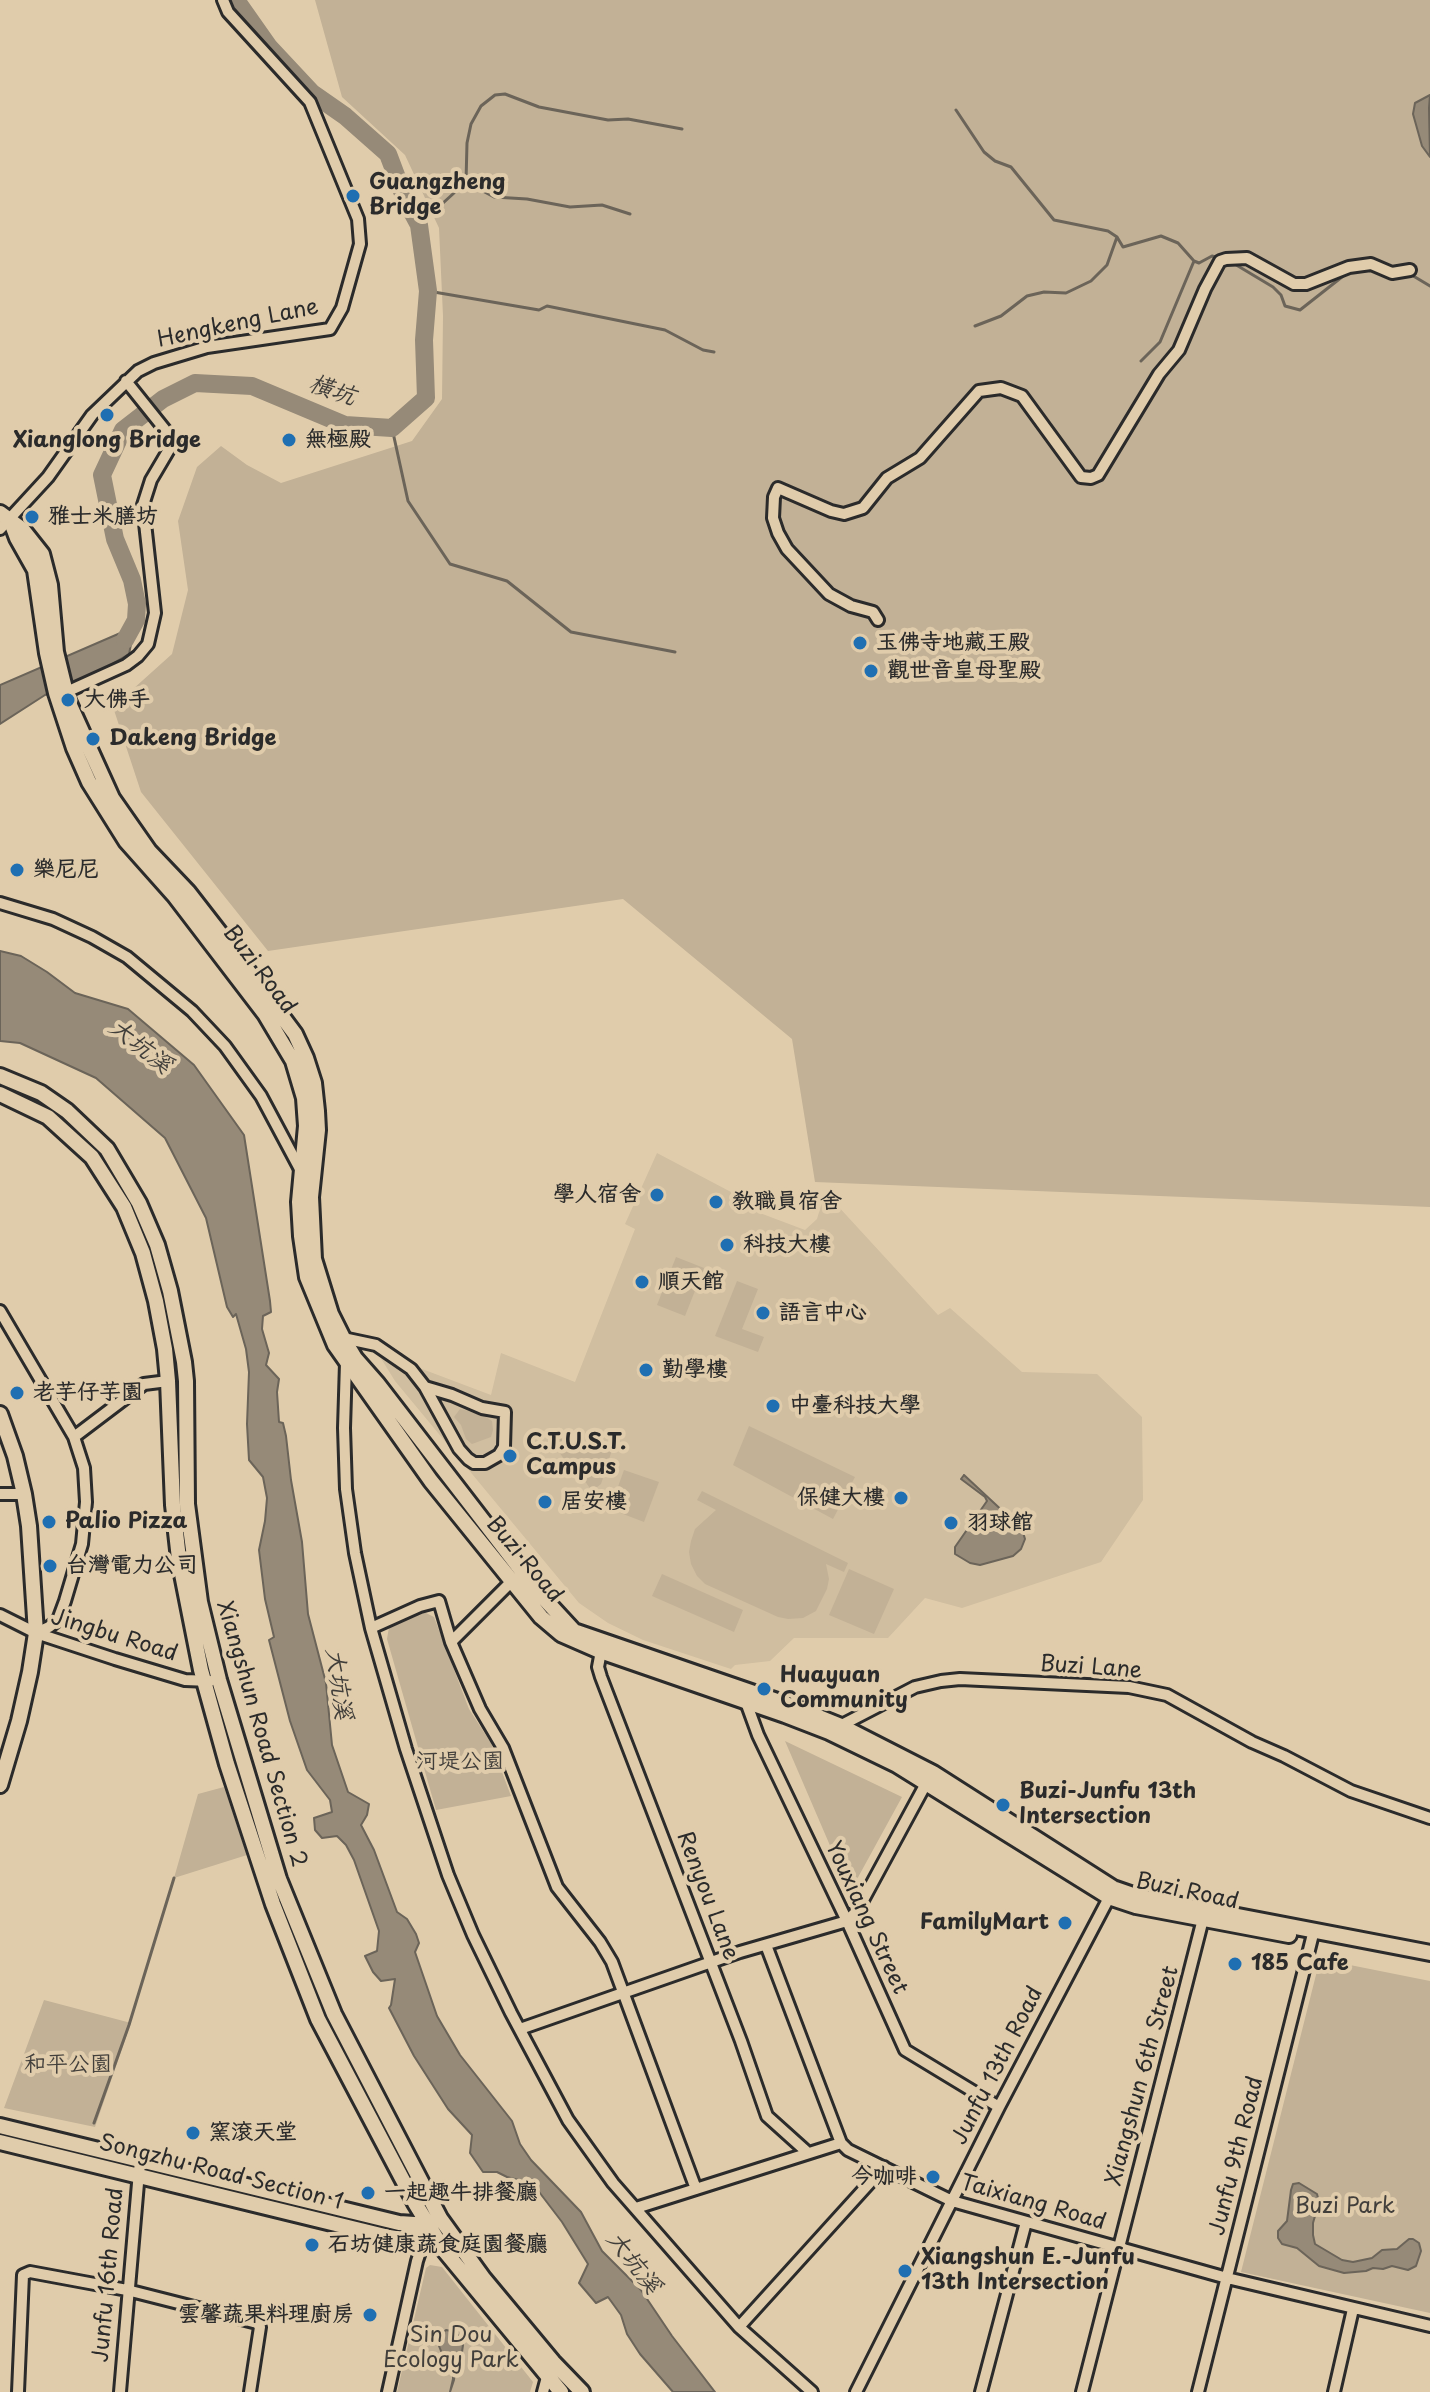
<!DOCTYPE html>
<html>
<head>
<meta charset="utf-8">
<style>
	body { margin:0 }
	canvas { display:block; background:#e0ccab }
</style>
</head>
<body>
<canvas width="1430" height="2392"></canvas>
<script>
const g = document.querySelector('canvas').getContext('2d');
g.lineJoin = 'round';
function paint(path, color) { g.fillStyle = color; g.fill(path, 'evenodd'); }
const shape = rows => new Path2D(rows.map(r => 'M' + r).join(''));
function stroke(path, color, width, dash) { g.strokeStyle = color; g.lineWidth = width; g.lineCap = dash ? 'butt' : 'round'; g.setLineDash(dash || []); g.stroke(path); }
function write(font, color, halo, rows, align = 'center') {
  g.font = font + ' "Playpen Sans","LXGW WenKai TC",sans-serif'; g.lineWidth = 8; g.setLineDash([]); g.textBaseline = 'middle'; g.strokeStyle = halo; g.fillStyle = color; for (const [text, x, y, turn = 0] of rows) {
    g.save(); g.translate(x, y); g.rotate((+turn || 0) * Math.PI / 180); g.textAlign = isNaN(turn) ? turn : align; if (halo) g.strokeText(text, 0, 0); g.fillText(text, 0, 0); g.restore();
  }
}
paint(shape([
	[657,1153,731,1192,736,1204,805,1230,817,1219,825,1192,938,1315,950,1308,1022,1372,1097,1374,1142,1417,1143,1500,1101,1562,962,1608,925,1598,888,1638,794,1638,770,1661,735,1665,731,1669,643,1640,608,1623,579,1603,395,1381,377,1352,491,1395,501,1353,575,1382,635,1229,625,1224]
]), '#d0bea0');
paint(shape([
	[315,0,1430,0,1430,1207,815,1182,792,1039,623,899,268,951,141,792,113,707,172,654,188,590,178,521,197,467,221,446,247,465,281,483,412,441,442,399,443,316,439,228,405,155,342,97],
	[676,1257,704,1268,685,1316,657,1305],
	[737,1281,758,1289,742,1329,764,1337,758,1352,715,1336],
	[460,1409,481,1414,492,1421,493,1430,491,1437,472,1444,466,1439,461,1425,454,1417],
	[749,1426,855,1477,833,1519,733,1465],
	[545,1433,612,1450,601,1484,592,1491,574,1466,570,1467],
	[624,1470,659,1482,644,1522,610,1509],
	[702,1491,848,1563,844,1572,826,1564,829,1579,827,1589,816,1611,803,1618,788,1619,778,1617,705,1584,697,1576,691,1564,689,1552,691,1541,695,1529,716,1510,697,1500],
	[849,1569,894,1589,874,1634,829,1615],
	[662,1574,743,1610,734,1632,652,1596],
	[422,1611,434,1617,469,1709,491,1743,511,1796,436,1810,387,1639,389,1627],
	[785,1741,902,1797,850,1892],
	[224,1787,247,1855,174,1878,198,1794],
	[1320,1959,1430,1981,1430,2313,1241,2272],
	[44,2000,131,2023,95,2127,4,2108],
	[430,2265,442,2267,533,2382,530,2392,397,2392,426,2268]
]), '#c2b196');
const water = shape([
	[1430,95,1429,108,1430,157,1422,146,1413,114,1415,103,1430,95],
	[136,620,129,654,105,668,45,695,0,724,0,685,125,631,136,620],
	[0,951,21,956,47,972,75,993,128,1009,194,1065,244,1135,270,1301,271,1312,263,1316,262,1329,269,1353,266,1365,279,1379,277,1392,279,1422,283,1423,286,1436,291,1480,302,1542,308,1614,326,1683,332,1745,348,1792,369,1804,367,1815,361,1825,374,1850,397,1912,407,1919,416,1934,419,1943,415,1952,437,2016,460,2055,512,2121,520,2144,531,2160,581,2212,602,2251,641,2290,672,2336,715,2392,673,2392,640,2354,627,2334,621,2315,608,2297,596,2303,579,2283,588,2264,562,2222,533,2184,507,2177,497,2172,483,2172,470,2153,472,2135,448,2109,414,2056,389,2008,391,2005,395,1979,381,1981,373,1972,365,1956,377,1951,379,1931,354,1860,346,1845,337,1836,322,1838,315,1830,314,1818,332,1812,330,1800,307,1770,290,1721,269,1640,274,1637,265,1599,259,1550,265,1521,267,1498,263,1477,249,1460,247,1424,249,1372,246,1349,236,1314,233,1317,227,1307,206,1218,165,1138,96,1078,20,1043,0,1041,0,951],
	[964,1475,1022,1529,1025,1539,1021,1549,1013,1556,980,1565,970,1563,955,1554,955,1547,987,1501,985,1497,961,1479,964,1475],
	[1299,2183,1317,2194,1319,2202,1313,2223,1313,2235,1315,2244,1342,2260,1353,2262,1372,2258,1382,2250,1397,2249,1409,2239,1413,2239,1419,2243,1421,2251,1416,2266,1408,2270,1392,2266,1383,2269,1373,2268,1366,2271,1344,2273,1319,2266,1297,2248,1282,2244,1278,2238,1278,2231,1287,2221,1291,2190,1293,2184,1299,2183],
	[446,2330,456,2332,463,2345,462,2352,456,2362,454,2380,450,2392,453,2379,453,2368,451,2361,443,2356,439,2346,441,2334,446,2330]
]);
paint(water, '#968a78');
stroke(water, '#6b6459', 2);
stroke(shape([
	[956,110,984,152,995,161,1011,167,1054,220,1108,231,1117,237,1123,247,1161,236,1178,243,1194,261,1199,263,1212,256,1219,258],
	[466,182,467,143,471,124,481,106,495,95,505,94,539,107,608,120,628,119,682,129],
	[419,225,466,182,494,197,527,199,570,207,602,205,630,214],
	[1233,263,1273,287,1281,295,1285,306,1300,310,1347,273],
	[1410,274,1430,286],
	[428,291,539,310,547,306,665,330,703,350,714,352],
	[975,326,1001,316,1027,296,1044,292,1066,293,1091,281,1107,265,1117,237],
	[1141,361,1160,342,1194,261],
	[392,428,408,501,450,564,507,581,571,632,675,652],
	[94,2123,129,2025,174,1878]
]), '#6b6459', 3);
stroke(shape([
	[125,640,136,620,137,604,132,580,115,539,102,475,123,430,163,399,195,383,252,386,345,425,392,428,426,398,424,340,428,291,419,225,405,199,388,154,345,116,312,93,269,47,236,0]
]), '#968a78', 18);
const street = shape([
	[0,529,48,477,92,415,138,371,154,363,207,347,330,329,342,308,360,244,358,219,310,102,228,12,223,0],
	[878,620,873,612,851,606,829,594,787,549,778,533,773,518,774,497,778,488,831,511,844,514,863,508,887,478,920,458,979,391,1001,388,1022,396,1081,477,1091,478,1098,475,1159,374,1179,350,1205,289,1220,261,1226,259,1247,258,1294,284,1306,284,1349,267,1371,264,1392,273,1410,270],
	[62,694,126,665,138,656,148,644,155,613,143,505,151,480,174,441,126,381],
	[0,903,53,919,92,937,127,957,192,1011,225,1046,261,1096,301,1171],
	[0,1311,74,1437,84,1468,86,1502,82,1544,65,1601,58,1620,49,1627,36,1633],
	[343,1338,376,1345,411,1369,425,1387,459,1449,468,1459,474,1463,485,1463,499,1455,504,1447,505,1412,482,1408,452,1395,425,1387],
	[349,1361,346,1363,344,1428,346,1489,355,1553,371,1628,406,1749,448,1875,473,1935,511,2013,568,2120,613,2183,739,2327,812,2392],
	[74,1437,144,1384,168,1381],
	[0,1494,24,1494],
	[0,1615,36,1633,115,1659,185,1680,210,1681],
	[371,1628,420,1606,439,1601,451,1642,480,1709,503,1748,557,1887,600,1942,612,1962,696,2189],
	[451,1642,512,1581],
	[602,1646,598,1667,601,1677,741,2041,767,2116,807,2152],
	[746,1702,758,1735,847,1921,905,2050,999,2107],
	[836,1728,915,1687,941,1681,960,1679,1129,1687,1167,1695,1252,1742,1284,1756,1351,1791,1430,1818],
	[766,1945,841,2143,848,2150,952,2201,1227,2278,1430,2326],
	[520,2029,740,1952,847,1921,857,1911,929,1778],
	[636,2208,841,2143],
	[739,2327,884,2167],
	[18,2392,23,2275,30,2272,127,2290,257,2323,260,2327,250,2392],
	[120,2392,140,2160],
	[388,2392,417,2261,429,2225],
	[543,2392,547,2377],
	[856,2392,999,2107,1112,1892],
	[981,2392,1026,2222],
	[1082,2392,1204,1915],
	[1198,2392,1314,1930],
	[1334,2392,1353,2309]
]);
const secondary = shape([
	[0,513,23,530,42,554,50,585,56,652,68,701,112,798,149,851,188,892,219,932,295,1034,306,1058,314,1083,317,1111,318,1130,311,1197,314,1259,331,1314,343,1338,355,1358,377,1383,538,1592,574,1631,789,1705,841,1726,933,1773,1113,1888,1139,1897,1430,1953],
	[11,522,17,538,35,570,47,653,56,693,74,748,89,782,126,841,174,895,265,1014,293,1061,304,1098,306,1126,299,1202,301,1236,307,1277,335,1345,431,1481,541,1617,561,1634,600,1651,785,1715,829,1732,897,1765,1109,1897,1136,1906,1289,1935],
	[0,1076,41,1093,67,1111,107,1149,139,1203,157,1245,170,1291,184,1362,186,1381,187,1504,200,1602,219,1680,279,1879,334,2014,440,2218,484,2279,553,2362,582,2392],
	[0,1094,48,1117,92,1157,124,1207,143,1253,156,1301,165,1349,168,1381,173,1505,179,1559,201,1670,227,1764,273,1904,318,2019,415,2203,443,2249,561,2392],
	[0,1414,15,1456,24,1494,29,1526,36,1633,30,1672,19,1721,0,1785],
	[0,2126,399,2223,429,2225],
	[0,2142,389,2237,401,2239,435,2221]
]);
stroke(street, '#2b2b2b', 16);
stroke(secondary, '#2b2b2b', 20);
stroke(street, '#e0ccab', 10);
stroke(secondary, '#e0ccab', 14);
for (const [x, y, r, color] of [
	[353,196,8,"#1f6fb2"],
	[107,415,8,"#1f6fb2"],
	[289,440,8,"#1f6fb2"],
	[32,517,8,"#1f6fb2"],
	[860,643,8,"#1f6fb2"],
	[871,671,8,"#1f6fb2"],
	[68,700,8,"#1f6fb2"],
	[93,739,8,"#1f6fb2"],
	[17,870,8,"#1f6fb2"],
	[657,1195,8,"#1f6fb2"],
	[716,1202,8,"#1f6fb2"],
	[727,1245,8,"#1f6fb2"],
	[642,1282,8,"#1f6fb2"],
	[763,1313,8,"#1f6fb2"],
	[646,1370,8,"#1f6fb2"],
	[17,1393,8,"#1f6fb2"],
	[773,1406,8,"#1f6fb2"],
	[510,1456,8,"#1f6fb2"],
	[901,1498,8,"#1f6fb2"],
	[545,1502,8,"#1f6fb2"],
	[49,1522,8,"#1f6fb2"],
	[951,1523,8,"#1f6fb2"],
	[50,1566,8,"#1f6fb2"],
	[764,1689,8,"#1f6fb2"],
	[1003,1805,8,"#1f6fb2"],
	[1065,1923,8,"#1f6fb2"],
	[1235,1964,8,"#1f6fb2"],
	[193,2133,8,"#1f6fb2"],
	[933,2177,8,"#1f6fb2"],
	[368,2193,8,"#1f6fb2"],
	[312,2245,8,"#1f6fb2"],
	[905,2271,8,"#1f6fb2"],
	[370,2315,8,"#1f6fb2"]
]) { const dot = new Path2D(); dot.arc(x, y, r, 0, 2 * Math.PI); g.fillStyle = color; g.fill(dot); stroke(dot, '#e0ccab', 3); }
write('bold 22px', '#2b2b2b', '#e0ccab', [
	["Guangzheng",369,183],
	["Bridge",369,208],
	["無極殿",305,440],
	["Xianglong Bridge",107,441,"center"],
	["雅士米膳坊",48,517],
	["玉佛寺地藏王殿",876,643],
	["觀世音皇母聖殿",887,671],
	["大佛手",84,700],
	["Dakeng Bridge",109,739],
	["樂尼尼",33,870],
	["學人宿舍",641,1195,"right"],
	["教職員宿舍",732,1202],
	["科技大樓",743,1245],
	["順天館",658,1282],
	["語言中心",779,1313],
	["勤學樓",662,1370],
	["老芋仔芋園",33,1393],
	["中臺科技大學",789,1406],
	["C.T.U.S.T.",526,1443],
	["Campus",526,1468],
	["保健大樓",885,1498,"right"],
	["居安樓",561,1502],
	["Palio Pizza",65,1522],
	["羽球館",967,1523],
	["台灣電力公司",66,1566],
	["Huayuan",780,1676],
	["Community",780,1701],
	["Buzi-Junfu 13th",1019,1792],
	["Intersection",1019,1817],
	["FamilyMart",1049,1923,"right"],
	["185 Cafe",1251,1964],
	["窯滾天堂",209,2133],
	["今咖啡",917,2177,"right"],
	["一起趣牛排餐廳",384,2193],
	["石坊健康蔬食庭園餐廳",328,2245],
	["Xiangshun E.-Junfu",921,2258],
	["13th Intersection",921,2283],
	["雲馨蔬果料理廚房",354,2315,"right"]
], 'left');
write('22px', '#2b2b2b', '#e0ccab', [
	["Hengkeng Lane",238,324,-12],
	["Buzi Road",259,970,53],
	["Buzi Road",524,1560,50],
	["Jingbu Road",114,1636,17],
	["Buzi Lane",1091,1668,4],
	["Xiangshun Road Section 2",261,1734,74],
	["Buzi Road",1187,1892,12],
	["Renyou Lane",707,1896,69],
	["Youxiang Street",866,1918,65],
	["Junfu 13th Road",998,2066,-63],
	["Xiangshun 6th Street",1143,2076,-75],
	["Junfu 9th Road",1237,2156,-76],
	["Songzhu Road Section 1",221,2173,14],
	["Taixiang Road",1033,2203,16],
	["Junfu 16th Road",109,2275,-85]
]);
write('22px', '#423f3b', '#e0ccab', [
	["河堤公園",460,1762],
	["和平公園",68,2065],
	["Buzi Park",1345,2207],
	["Sin Dou",451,2336],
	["Ecology Park",451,2361]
]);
write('italic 24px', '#403e3a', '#e0ccab', [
	["橫坑",332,391,19],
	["大坑溪",140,1047,38],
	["大坑溪",338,1684,82],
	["大坑溪",633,2263,52]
]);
</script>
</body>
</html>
